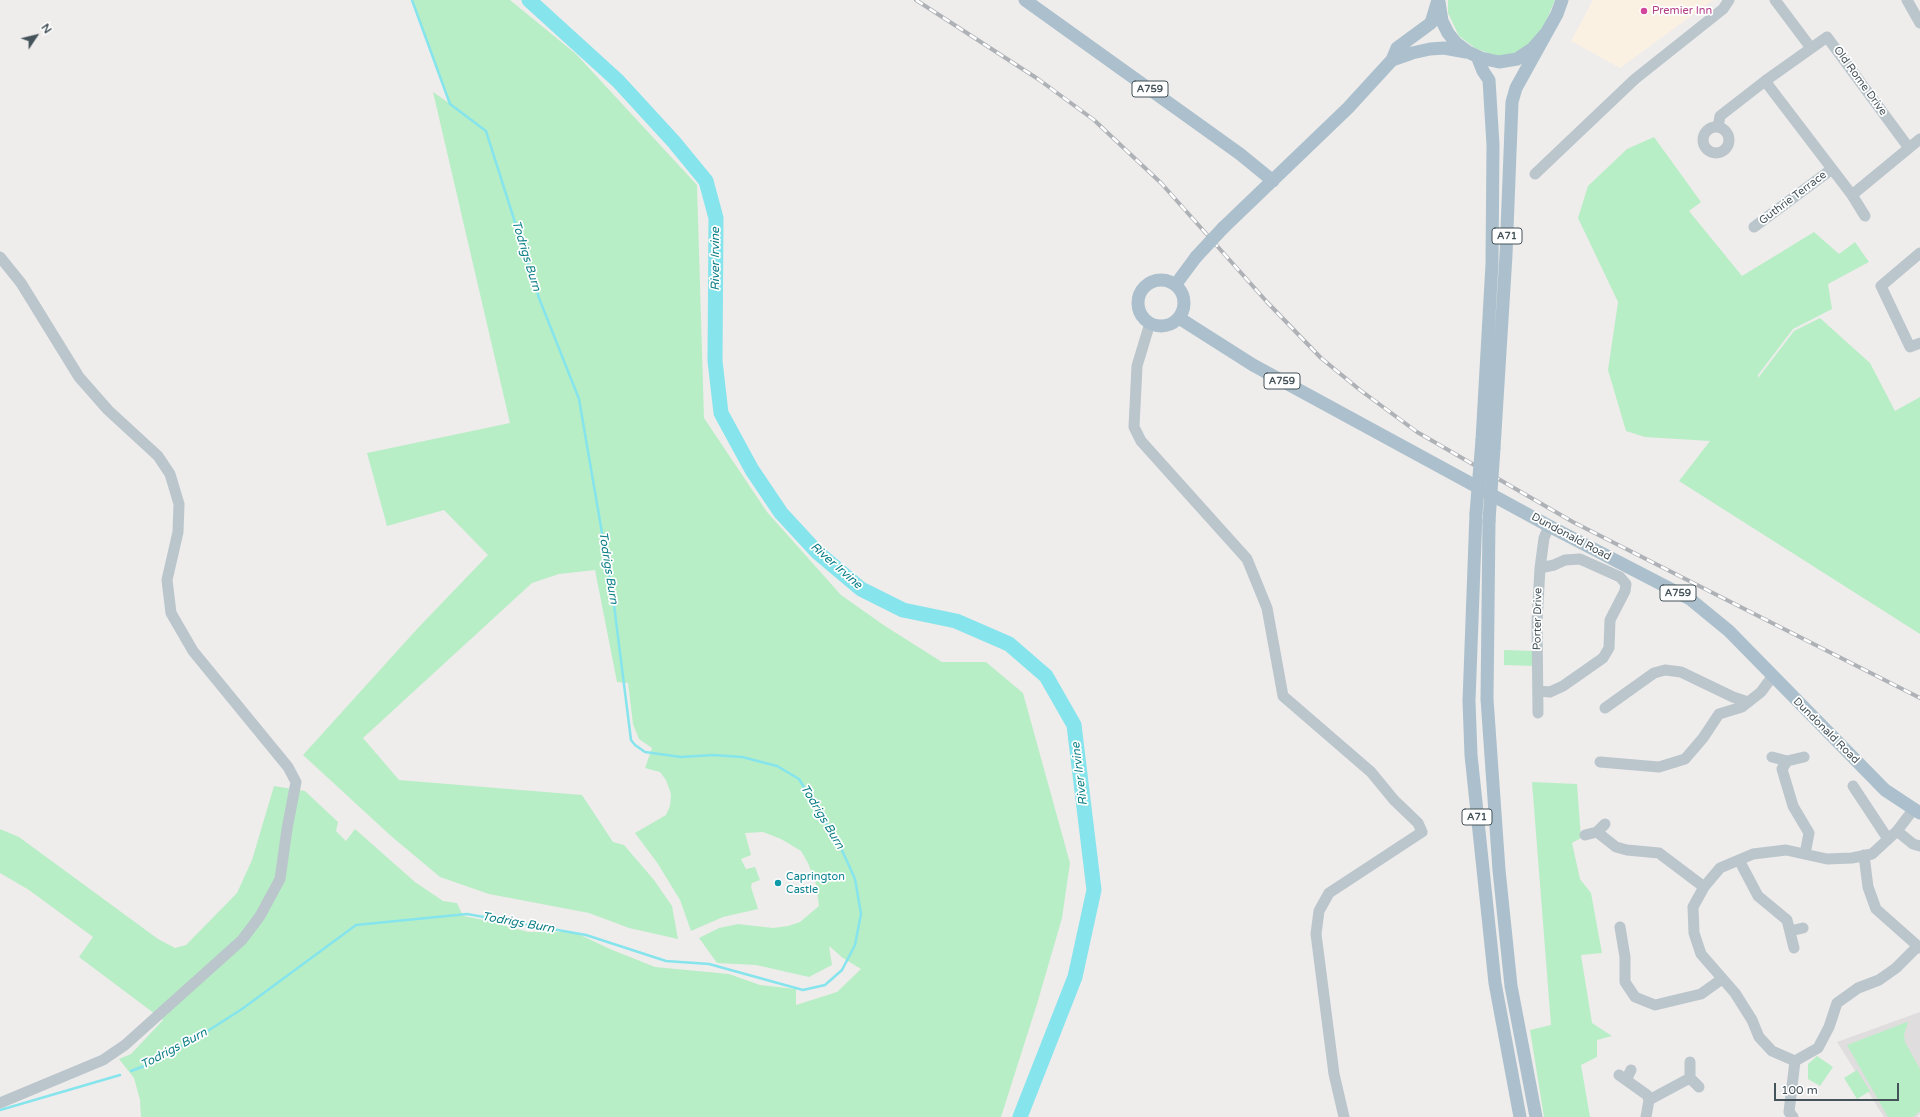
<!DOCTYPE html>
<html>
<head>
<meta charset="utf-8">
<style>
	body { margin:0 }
	#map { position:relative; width:1920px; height:1117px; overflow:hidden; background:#efecec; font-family:"Varela Round",sans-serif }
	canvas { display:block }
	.north { position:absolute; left:16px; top:16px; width:40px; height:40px; -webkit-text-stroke:3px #fff; paint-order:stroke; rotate:55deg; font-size:11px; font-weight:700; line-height:16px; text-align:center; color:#445259 }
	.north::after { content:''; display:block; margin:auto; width:14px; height:18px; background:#445259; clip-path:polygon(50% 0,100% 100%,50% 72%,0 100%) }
	.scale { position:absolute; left:1774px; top:1083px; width:125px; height:18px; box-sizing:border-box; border:2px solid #445259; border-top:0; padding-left:5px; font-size:12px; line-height:14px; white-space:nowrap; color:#445259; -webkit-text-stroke:3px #fff; paint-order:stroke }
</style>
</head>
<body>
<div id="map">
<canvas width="1920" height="1117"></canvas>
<div class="north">N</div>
<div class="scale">100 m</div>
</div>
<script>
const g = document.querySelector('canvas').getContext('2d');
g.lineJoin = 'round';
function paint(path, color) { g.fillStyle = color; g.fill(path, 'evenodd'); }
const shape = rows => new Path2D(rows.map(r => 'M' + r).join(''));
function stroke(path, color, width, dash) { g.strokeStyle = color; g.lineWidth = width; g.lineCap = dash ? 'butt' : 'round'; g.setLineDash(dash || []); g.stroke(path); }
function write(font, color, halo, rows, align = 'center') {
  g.font = font + ' "Varela Round",sans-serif'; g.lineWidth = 3.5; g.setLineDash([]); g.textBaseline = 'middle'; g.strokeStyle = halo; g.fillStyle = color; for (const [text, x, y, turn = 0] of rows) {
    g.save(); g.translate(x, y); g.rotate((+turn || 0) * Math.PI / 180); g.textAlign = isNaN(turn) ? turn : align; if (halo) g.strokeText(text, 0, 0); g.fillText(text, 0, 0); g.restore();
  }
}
paint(shape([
	[1593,0,1713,0,1620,68,1571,41]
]), '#fbf1e3');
paint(shape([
	[1920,1012,1920,1114,1917,1117,1884,1117,1837,1042]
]), '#e0ddde');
paint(shape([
	[412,0,510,0,576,54,697,185,704,418,767,512,841,595,885,626,942,662,986,662,1023,693,1070,863,1062,918,1037,1004,1001,1117,141,1117,140,1100,134,1078,119,1059,131,1054,163,1020,79,957,93,937,29,890,0,873,0,829,19,837,158,939,175,948,186,945,237,893,252,860,274,786,305,791,338,822,336,831,346,841,355,829,415,882,443,901,457,903,463,916,484,920,528,932,574,932,610,949,655,967,729,974,760,985,796,989,796,1005,837,992,861,969,843,958,829,946,832,965,809,977,756,965,717,963,699,938,719,928,738,924,773,928,788,926,800,922,819,906,816,884,808,863,801,851,781,839,763,832,745,833,751,855,741,859,746,869,755,867,760,880,752,883,751,887,758,909,723,917,691,931,680,900,658,864,635,833,666,815,670,806,671,794,666,780,660,772,645,768,652,748,639,739,633,724,628,683,617,682,595,570,559,574,532,583,363,738,399,780,582,795,613,842,624,845,654,880,672,906,678,939,629,928,589,913,489,894,440,877,391,836,303,755,417,629,488,555,444,510,387,526,367,453,510,423,433,92,449,103],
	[1448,0,1555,0,1544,26,1526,50,1498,57,1475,48,1459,36,1448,13],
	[1654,137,1701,202,1689,211,1742,276,1814,232,1839,254,1855,242,1869,262,1828,284,1832,309,1793,329,1758,375,1758,378,1794,331,1820,318,1870,363,1895,411,1920,397,1920,634,1679,481,1710,441,1645,437,1626,431,1608,370,1618,302,1578,218,1588,186,1627,149],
	[1504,650,1534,651,1534,666,1504,665],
	[1532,782,1577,784,1581,838,1572,843,1580,879,1591,893,1602,953,1581,955,1592,1023,1612,1036,1597,1040,1597,1057,1581,1065,1590,1117,1544,1117,1530,1030,1551,1025],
	[1907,1022,1908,1023,1904,1034,1905,1042,1920,1069,1920,1111,1913,1117,1888,1117,1847,1045],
	[1817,1056,1833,1067,1820,1086,1808,1079,1808,1064],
	[1857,1070,1870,1091,1857,1099,1844,1078]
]), '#b8eec6');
stroke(shape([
	[131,1071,147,1065,195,1039,242,1009,356,925,467,914,586,935,666,961,709,964,803,990,825,985,842,970,855,945,861,914,855,879,841,848,799,779,777,766,742,757,713,755,681,757,645,752,635,745,631,740,613,597,579,399,539,298,486,131,450,104,412,0],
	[0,1110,120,1075]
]), '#85e4ec', 2.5);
stroke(shape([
	[529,0,618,81,674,142,706,181,716,218,715,361,721,413,752,470,781,513,817,552,861,589,903,610,956,621,1009,644,1046,676,1074,725,1094,890,1075,977,1020,1117]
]), '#85e4ec', 15);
stroke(shape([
	[1775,0,1811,48],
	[1907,0,1920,23],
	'1703 140a13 13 0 1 1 26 0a13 13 0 1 1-26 0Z',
	[1718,127,1720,116,1765,81,1827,37,1909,148,1852,195,1765,81],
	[1909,148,1920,139],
	[1535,174,1635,79,1723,9,1729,0],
	[1852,195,1865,216],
	[1754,227,1832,169],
	[1920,253,1881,286,1910,347,1920,343],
	[0,257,21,283,79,377,108,410,158,456,170,474,179,504,178,532,167,580,171,613,193,651,288,767,296,782,287,829,280,879,260,916,242,940,125,1045,103,1060,0,1103],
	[1150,323,1137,366,1134,427,1141,441,1247,559,1267,608,1283,696,1371,772,1394,800,1418,823,1422,832,1329,893,1319,911,1316,934,1334,1074,1344,1117],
	[1538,691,1550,692,1563,686,1603,658,1609,648,1610,620,1625,591,1626,584,1620,577,1580,559,1565,560,1554,565,1540,568],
	[1605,708,1654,673,1665,670,1681,672,1733,697,1748,702],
	[1538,713,1537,622,1540,568,1544,538,1549,526],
	[1772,757,1787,761],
	[1804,757,1787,761,1782,769,1793,806,1809,833,1805,854],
	[1600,762,1659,767,1685,759,1703,738,1719,714,1742,707,1761,692,1772,677],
	[1853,786,1888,839],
	[1913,810,1897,831,1872,854,1852,858,1827,859,1786,850,1753,854,1720,868,1704,887,1693,907,1694,933,1701,954,1735,993,1752,1020,1759,1037,1772,1051,1795,1061,1818,1048,1829,1027,1837,1003,1858,988,1879,980,1896,968,1917,947],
	[1605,824,1597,832,1616,847,1627,850,1659,853,1704,887],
	[1897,831,1913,844,1920,846],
	[1585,835,1597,832],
	[1864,855,1868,887,1876,909,1920,948],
	[1739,860,1758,896,1787,920,1794,948],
	[1620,927,1625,957,1625,982,1635,997,1655,1005,1701,994,1722,979],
	[1790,931,1803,928],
	[1619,1075,1647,1095,1649,1100,1646,1117],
	[1690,1078,1699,1087],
	[1626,1080,1631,1070],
	[1649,1100,1690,1078,1690,1062],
	[1793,1117,1789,1112,1795,1061]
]), '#bac6cc', 11);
stroke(shape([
	[1025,0,1240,154,1273,181],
	[1439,2,1442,21,1448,33,1456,43,1468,52,1481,58,1499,62,1517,59,1532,49,1547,32,1557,14,1562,0],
	[1477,56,1483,71,1489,80,1493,145,1492,264,1482,440],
	[1392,60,1412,53,1430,49,1444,48,1466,52],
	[1223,228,1348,108,1392,60,1397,48,1431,23,1438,0],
	'1138 303a23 23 0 1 1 46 0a23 23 0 1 1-46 0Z',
	[1176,284,1196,257],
	[1179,318,1253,365,1549,526,1690,599,1729,631,1885,790,1920,813],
	[1494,448,1506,255,1512,102,1516,88,1547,32],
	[1476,513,1469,701,1471,755,1495,983,1520,1117],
	[1489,521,1487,699,1499,870,1511,986,1536,1117]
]), '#abc0cc', 13);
const rail = shape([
	[916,0,1038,79,1094,120,1161,183,1267,302,1321,358,1360,390,1417,432,1573,522,1920,698]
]);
stroke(rail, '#aeb2b6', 4);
stroke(rail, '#fff', 2.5, [8]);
stroke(shape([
	[1196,257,1223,228],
	[1476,513,1482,440],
	[1489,521,1494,448]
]), '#abc0cc', 13);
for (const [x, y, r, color] of [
	[1644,11,4,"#d1479c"],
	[778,883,4,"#0f9aa8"]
]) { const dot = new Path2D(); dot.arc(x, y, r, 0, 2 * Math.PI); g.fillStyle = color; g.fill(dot); stroke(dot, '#fff', 1.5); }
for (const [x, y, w] of [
	[1150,89,36],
	[1507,236,30],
	[1282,381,36],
	[1678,593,36],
	[1477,817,30]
]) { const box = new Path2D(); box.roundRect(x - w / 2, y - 8, w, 16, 3); g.fillStyle = '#fff'; g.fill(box); stroke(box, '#445259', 1); }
write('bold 10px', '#445259', null, [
	["A759",1150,89],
	["A71",1507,236],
	["A759",1282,381],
	["A759",1678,593],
	["A71",1477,817]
]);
write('11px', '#b23c85', '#fff', [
	["Premier Inn",1652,11]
], 'left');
write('11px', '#445259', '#fff', [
	["Old Rome Drive",1860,81,54],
	["Guthrie Terrace",1793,198,-37],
	["Dundonald Road",1571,537,28],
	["Porter Drive",1538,619,-89],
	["Dundonald Road",1826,731,45]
]);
write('11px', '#0d838f', '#fff', [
	["Caprington",786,877],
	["Castle",786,890]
], 'left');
write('italic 12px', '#0c7f87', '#fff', [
	["Todrigs Burn",526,256,73],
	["River Irvine",716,259,-90],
	["River Irvine",836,566,41],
	["Todrigs Burn",608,568,81],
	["River Irvine",1080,774,-97],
	["Todrigs Burn",822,817,59],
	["Todrigs Burn",518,923,10],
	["Todrigs Burn",174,1049,-28]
]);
</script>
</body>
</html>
